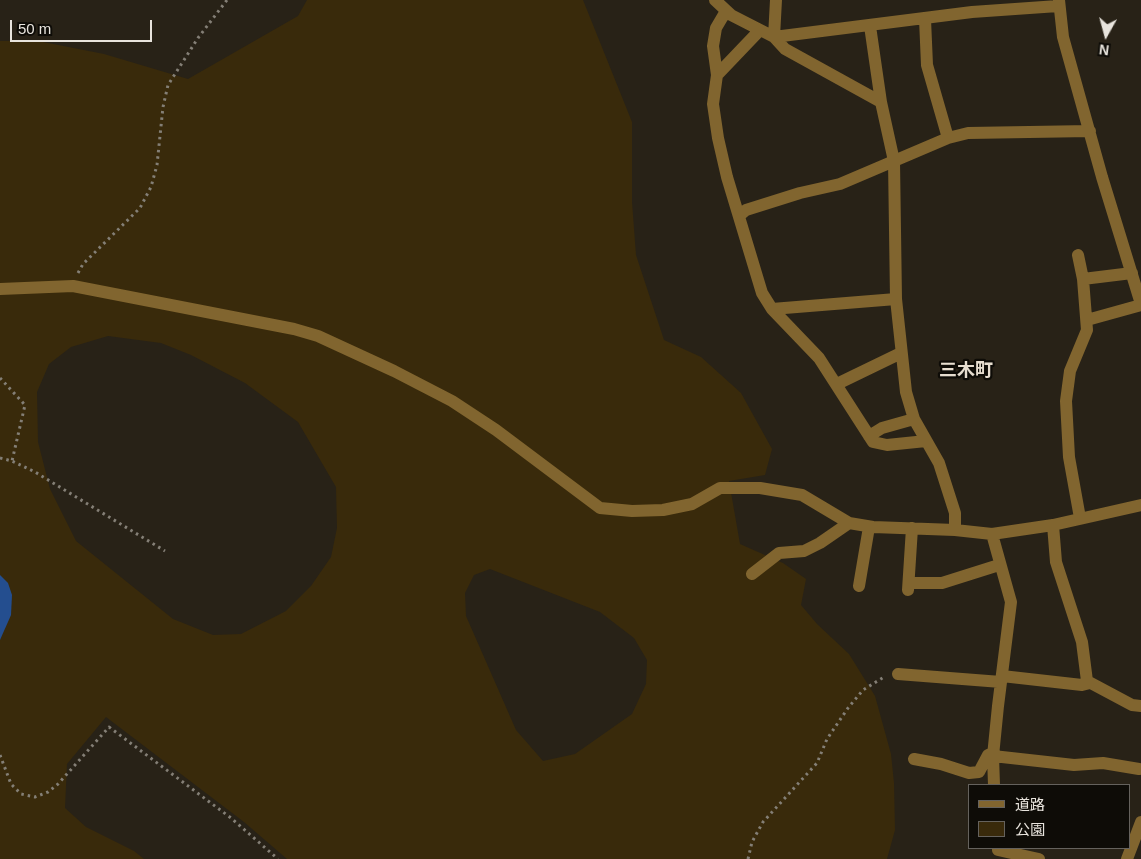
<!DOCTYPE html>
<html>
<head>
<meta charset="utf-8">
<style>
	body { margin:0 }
	#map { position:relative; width:1141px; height:859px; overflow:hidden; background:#282217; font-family:Helvetica,"Noto Sans JP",sans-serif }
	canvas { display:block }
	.legend { position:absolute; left:968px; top:784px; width:162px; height:65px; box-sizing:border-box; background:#0e0c07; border:1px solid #65625d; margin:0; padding:6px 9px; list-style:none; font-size:15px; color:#e8e4dd }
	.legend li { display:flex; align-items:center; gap:10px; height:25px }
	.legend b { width:25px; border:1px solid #65625d }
	.north { position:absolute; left:1081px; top:10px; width:50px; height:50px; -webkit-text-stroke:4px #0e0c07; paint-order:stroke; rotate:187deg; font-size:14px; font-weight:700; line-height:20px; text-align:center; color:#e8e4dd }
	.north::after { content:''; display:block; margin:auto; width:18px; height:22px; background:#e8e4dd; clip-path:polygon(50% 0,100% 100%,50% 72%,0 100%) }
	.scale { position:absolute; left:10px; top:20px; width:142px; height:22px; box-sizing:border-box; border:2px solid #e8e4dd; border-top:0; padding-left:6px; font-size:15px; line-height:18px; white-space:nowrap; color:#e8e4dd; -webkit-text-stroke:4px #0e0c07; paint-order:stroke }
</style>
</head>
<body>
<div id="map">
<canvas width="1141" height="859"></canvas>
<ul class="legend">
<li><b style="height:6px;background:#81652f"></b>道路</li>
<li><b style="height:14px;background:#392a0b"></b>公園</li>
</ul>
<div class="north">N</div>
<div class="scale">50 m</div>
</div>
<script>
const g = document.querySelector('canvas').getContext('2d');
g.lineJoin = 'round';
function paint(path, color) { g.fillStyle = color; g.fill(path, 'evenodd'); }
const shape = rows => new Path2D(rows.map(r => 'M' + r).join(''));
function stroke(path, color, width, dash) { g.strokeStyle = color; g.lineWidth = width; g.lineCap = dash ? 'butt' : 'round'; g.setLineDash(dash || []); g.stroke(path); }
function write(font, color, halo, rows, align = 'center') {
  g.font = font + ' Helvetica,"Noto Sans JP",sans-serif'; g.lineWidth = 4.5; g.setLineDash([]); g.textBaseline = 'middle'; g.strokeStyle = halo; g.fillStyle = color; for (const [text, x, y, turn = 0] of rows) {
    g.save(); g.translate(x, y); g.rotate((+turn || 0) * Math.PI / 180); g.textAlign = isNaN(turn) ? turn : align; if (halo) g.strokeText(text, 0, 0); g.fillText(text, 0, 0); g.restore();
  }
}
paint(shape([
	[307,0,583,0,632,122,632,202,636,255,664,340,701,357,741,393,772,449,765,475,729,481,740,544,783,563,806,579,801,605,817,624,849,654,875,696,891,754,894,783,895,830,887,859,287,859,244,822,106,717,67,764,65,808,86,827,134,851,144,859,0,859,0,41,38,41,104,54,188,79,298,16],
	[108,336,161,343,191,355,245,383,298,422,336,487,337,528,331,557,311,586,286,611,241,634,213,635,173,619,76,541,50,489,38,442,37,392,49,364,71,347],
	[490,569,600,612,634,638,647,660,646,684,632,714,575,754,543,761,516,730,466,616,465,593,474,575]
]), '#392a0b');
paint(shape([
	[0,575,8,583,12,595,11,615,0,640]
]), '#244e8f');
stroke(shape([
	[78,273,83,264,140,208,151,187,157,165,163,107,168,85,198,38,227,0],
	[0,378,25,405,12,461],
	[0,458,12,461,35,472,165,551],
	[0,755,11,784,21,794,35,797,48,792,58,784,109,727,231,818,278,859],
	[748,859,752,842,763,822,817,763,827,739,848,708,863,690,884,677]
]), '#847f76', 3, [2.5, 4]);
stroke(shape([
	[715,0,731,15,774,37,785,49,881,102,894,161,896,299,906,392,914,419,939,463,955,513,955,530],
	[1059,0,1063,37,1102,177,1141,304],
	[925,19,927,65,948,138],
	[870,26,881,102],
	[759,31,717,75,713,104,718,138,727,177,762,293,772,309,819,358,873,442,887,445,926,441],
	[774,37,972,12,1058,6],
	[774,37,776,0],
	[717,75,713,46,716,28,726,11],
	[739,216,746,210,800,193,840,184,948,138,968,133,1090,131],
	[1078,255,1083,279,1087,330,1070,371,1066,401,1069,457,1080,518],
	[1083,279,1132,273],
	[0,289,73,286,294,329,318,336,394,371,452,401,496,430,600,508,632,511,663,510,692,504,720,488,760,488,802,495,849,523,873,527,955,530,992,534,1053,525,1141,505],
	[772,309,896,299],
	[1087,320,1141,305],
	[837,384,901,353],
	[869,436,882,428,914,419],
	[1053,525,1056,562,1082,642,1087,681,1132,705,1141,706],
	[992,534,1011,602,998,706,993,756,994,785],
	[752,574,779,553,804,551,820,543,849,523],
	[909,583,942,583,999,565],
	[859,586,869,527],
	[908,590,912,528],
	[898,674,1001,682],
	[1002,676,1082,685,1090,683],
	[993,756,1074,765,1103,763,1139,769],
	[914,759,941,764,969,773,979,772,988,755,994,752],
	[998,850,1039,859],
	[1127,859,1141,822]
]), '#81652f', 12);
write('bold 18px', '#e6ddcf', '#0e0c07', [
	["三木町",966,371]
]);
</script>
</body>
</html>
